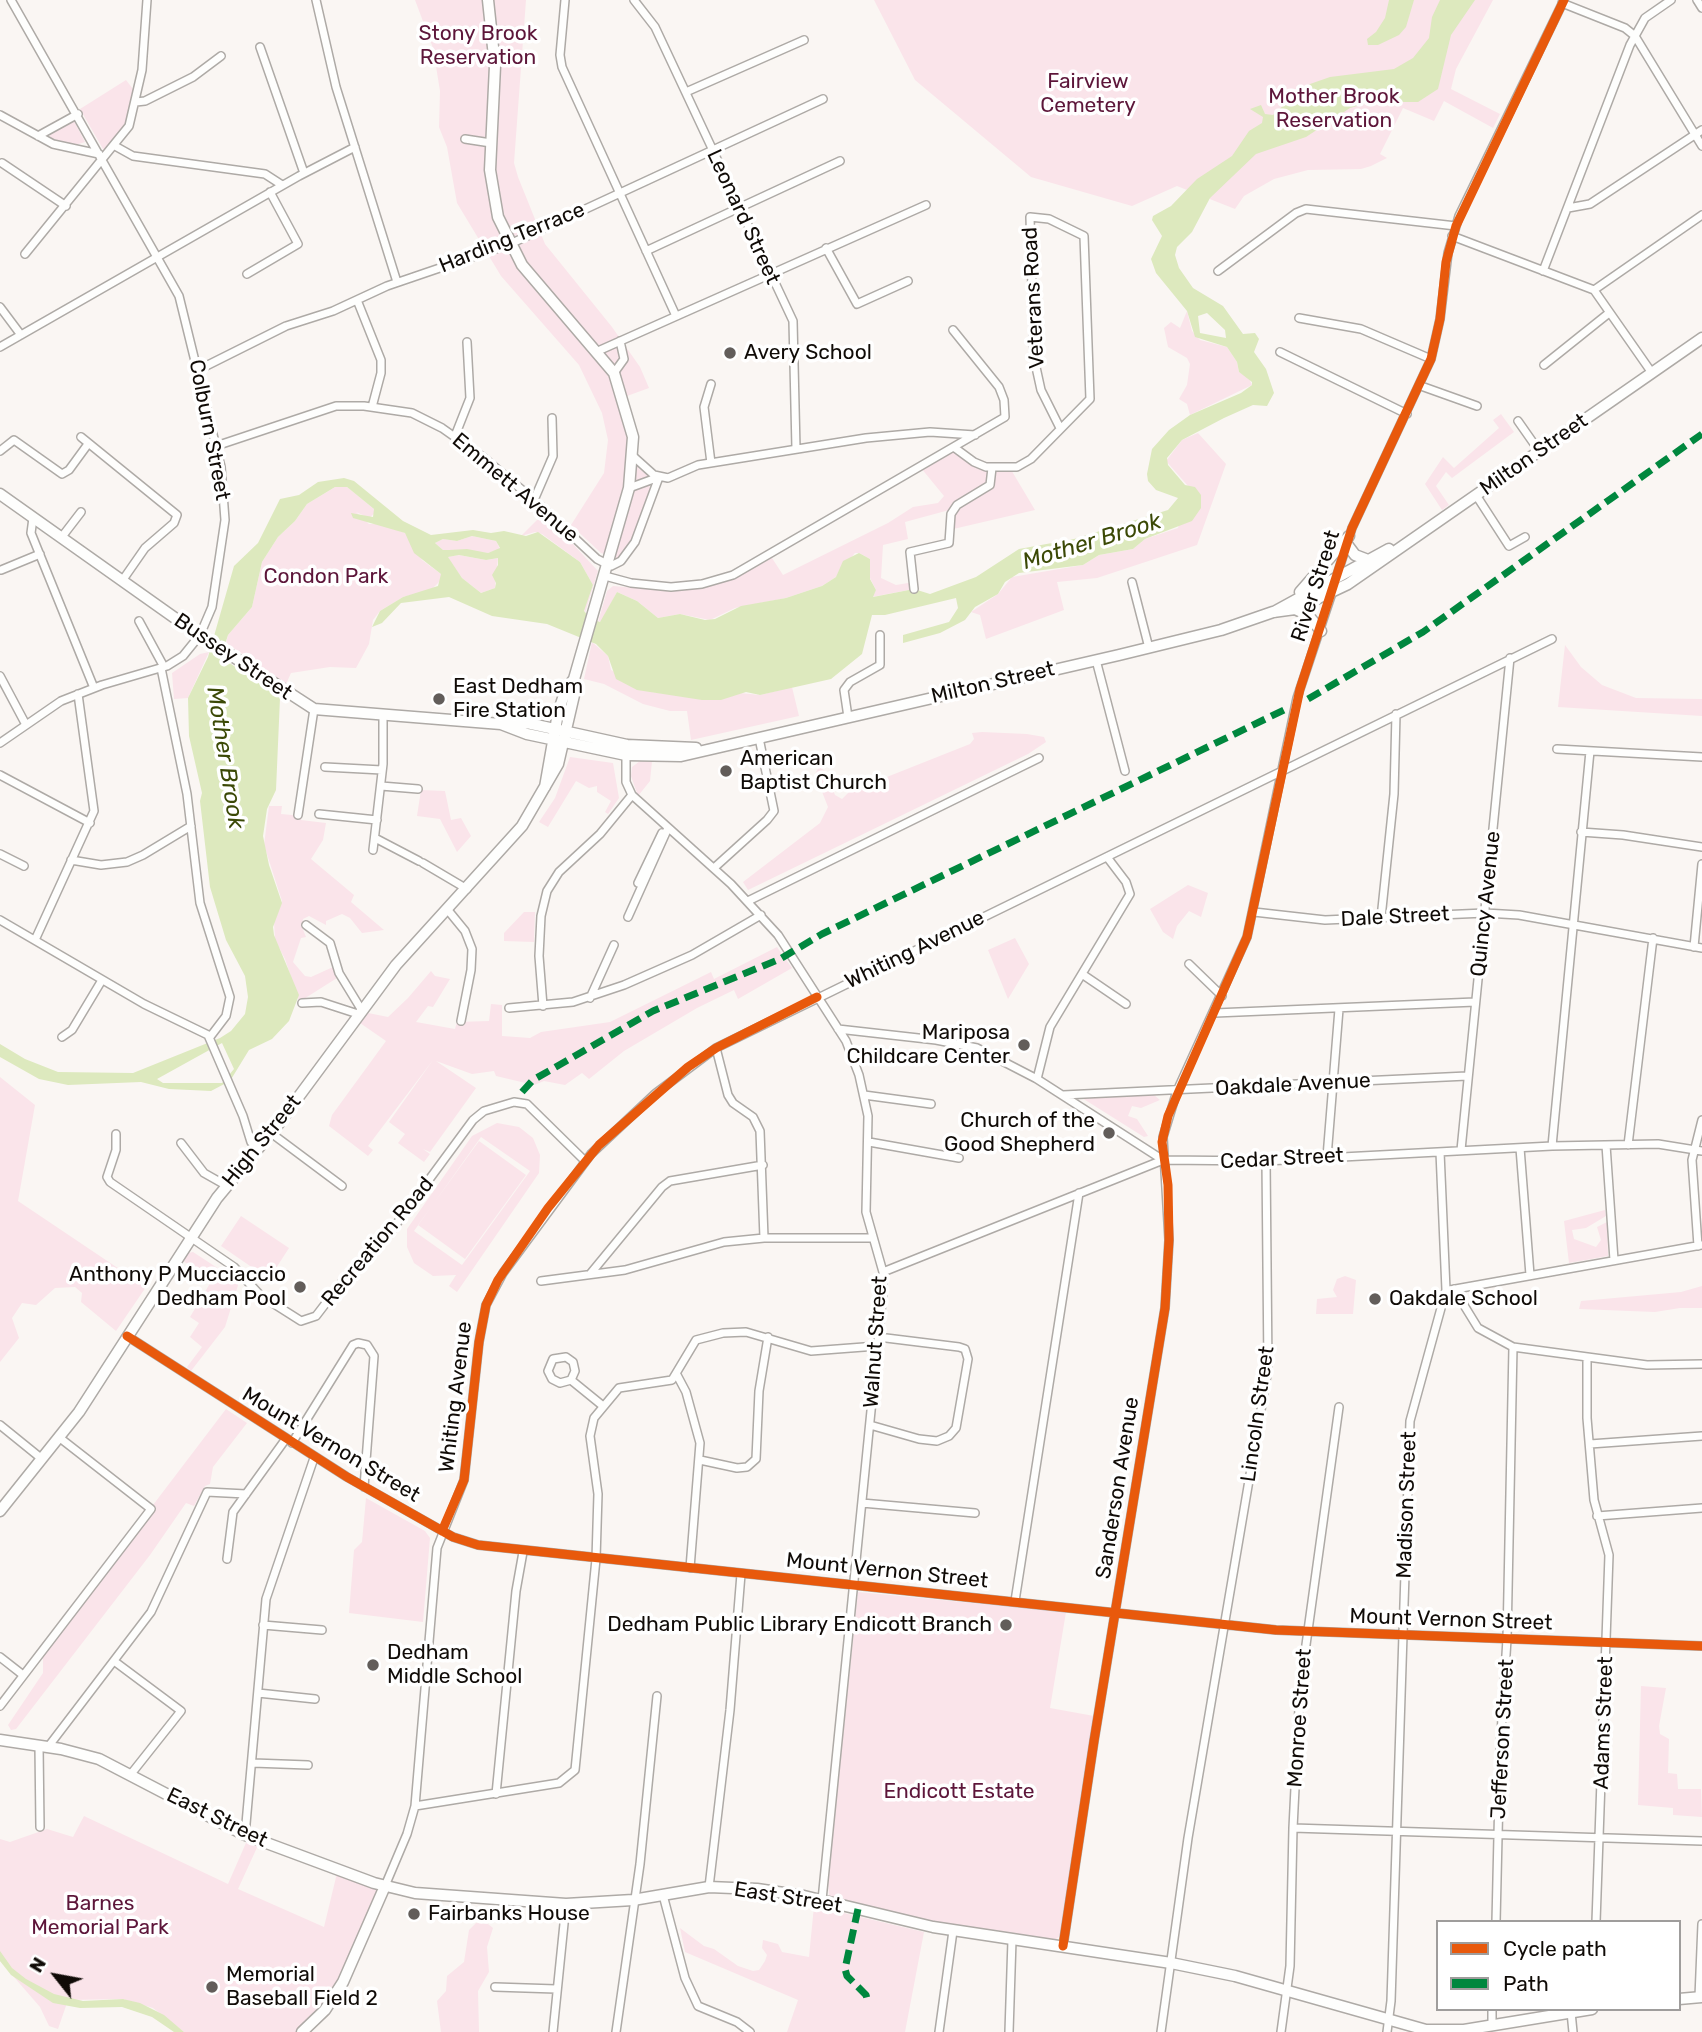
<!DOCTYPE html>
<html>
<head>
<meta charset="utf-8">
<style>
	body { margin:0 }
	#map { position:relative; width:1702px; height:2032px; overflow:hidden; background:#faf6f3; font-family:Rubik,sans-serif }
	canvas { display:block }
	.legend { position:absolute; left:1436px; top:1920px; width:245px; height:91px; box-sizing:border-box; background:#fff; border:2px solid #9f9d9c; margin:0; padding:9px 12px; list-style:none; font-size:21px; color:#100b07 }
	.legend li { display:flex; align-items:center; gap:14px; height:35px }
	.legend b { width:35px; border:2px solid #9f9d9c }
	.north { position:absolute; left:21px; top:1941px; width:70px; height:70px; -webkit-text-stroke:5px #fff; paint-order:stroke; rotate:301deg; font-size:19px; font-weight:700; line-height:28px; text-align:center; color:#100b07 }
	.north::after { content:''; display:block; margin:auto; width:24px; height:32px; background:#100b07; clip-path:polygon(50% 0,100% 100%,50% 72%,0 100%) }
</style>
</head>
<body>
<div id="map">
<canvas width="1702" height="2032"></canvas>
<ul class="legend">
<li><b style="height:9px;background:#e8590c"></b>Cycle path</li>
<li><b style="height:9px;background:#00873e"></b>Path</li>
</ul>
<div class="north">N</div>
</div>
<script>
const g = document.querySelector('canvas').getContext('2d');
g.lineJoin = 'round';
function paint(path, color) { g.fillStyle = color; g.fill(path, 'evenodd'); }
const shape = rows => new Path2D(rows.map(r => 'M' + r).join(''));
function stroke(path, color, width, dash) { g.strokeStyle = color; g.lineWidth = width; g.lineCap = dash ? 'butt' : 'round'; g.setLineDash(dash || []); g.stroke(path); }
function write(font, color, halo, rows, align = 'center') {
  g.font = font + ' Rubik,sans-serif'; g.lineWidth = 7; g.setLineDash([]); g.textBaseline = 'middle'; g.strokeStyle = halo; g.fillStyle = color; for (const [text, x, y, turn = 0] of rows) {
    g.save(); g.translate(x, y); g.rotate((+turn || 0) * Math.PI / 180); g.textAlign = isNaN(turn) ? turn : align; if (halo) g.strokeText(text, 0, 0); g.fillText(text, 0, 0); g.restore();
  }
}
paint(shape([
	[415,0,526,0,514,163,518,177,545,244,612,327,640,367,649,388,627,396,638,439,638,468,649,476,650,489,635,536,619,559,601,553,571,525,604,473,608,440,602,413,579,365,501,276,457,203,447,147,439,127,440,91,433,48],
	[874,0,1493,0,1456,69,1451,89,1500,114,1493,128,1444,101,1434,121,1403,108,1380,154,1387,158,1371,166,1361,169,1308,170,1274,179,1244,196,1235,209,1177,186,1132,206,1031,177,915,80],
	[126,80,133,89,125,125,107,149,103,149,80,109],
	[74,121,85,142,75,145,50,138,50,134],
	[1187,311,1192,331,1200,340,1227,347,1237,362,1239,372,1249,378,1252,385,1190,415,1187,404,1179,399,1187,385,1190,364,1187,358,1168,347,1164,328,1171,322,1180,328],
	[1501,414,1514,432,1452,478,1446,472,1436,486,1449,505,1442,510,1425,484,1443,457,1454,468,1499,428,1493,420],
	[1198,433,1226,464,1197,545,1097,578,1057,582,1064,610,986,639,980,615,971,612,998,594,1012,577,1083,565,1099,555,1133,549,1145,539,1178,528,1188,486,1166,461,1182,440],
	[955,448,974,462,1010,468,1035,510,949,530,953,509,905,522,908,539,883,545,881,578,896,585,914,582,914,589,872,597,876,590,870,578,870,559,859,553,855,553,836,577,822,586,786,598,735,608,710,620,680,614,658,618,637,601,617,592,602,621,598,622,607,591,613,586,671,591,703,587,734,578,772,558,783,575,888,523,913,507,938,503,944,496,921,468],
	[335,487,347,487,374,509,375,513,369,518,356,512,369,524,380,524,405,533,422,560,441,574,442,579,431,590,403,597,380,611,373,620,369,644,356,668,330,667,291,673,286,684,226,643,228,635,252,607,262,562,278,537,295,521,307,504],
	[544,513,598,571,585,613,584,609,593,585,580,562,542,534,535,532,521,536],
	[472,536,496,541,500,549,488,553,450,550,443,550,435,543,443,539,457,541],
	[459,555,486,560,498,558,495,588,481,593,462,578,447,557],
	[592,642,608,656,611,670,652,692,713,700,740,693,760,695,792,687,799,716,691,740,687,711,670,711,643,704,604,684,584,679],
	[1565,645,1581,667,1602,685,1636,698,1702,699,1702,716,1558,707],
	[209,652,188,698,174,699,172,673,200,654],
	[982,732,1027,734,1044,737,1046,742,1028,754,748,890,743,882,820,823,828,807,815,774,819,767,825,771,835,795,842,799,849,792,970,744,974,739,972,733],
	[570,757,613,763,619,798,608,814,605,812,611,801,597,792,597,786,589,788,576,781,548,827,539,822,555,798],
	[640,761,652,761,650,781,638,796,631,776,632,767],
	[421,790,445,791,451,820,461,818,471,836,457,852,440,819,417,816],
	[269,806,282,806,281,814,302,816,301,820,326,823,323,840,311,859,354,895,351,902,384,930,362,933,350,918,342,914,326,921,326,925,309,916,303,919,302,927,306,937,301,938,293,962,305,976,311,977,333,967,337,978,299,1002,285,959,275,940,274,922,282,901,264,845],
	[1188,885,1208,893,1201,917,1189,911,1177,926,1173,939,1163,932,1150,909],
	[524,912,535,912,534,942,504,941,504,933],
	[1015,938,1029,964,1008,999,988,950],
	[777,947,792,968,738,999,734,990,697,1008,624,1051,589,1079,582,1073,565,1085,544,1081,534,1085,496,1076,494,1071,472,1074,436,1061,476,1088,430,1152,423,1149,430,1154,424,1162,398,1143,405,1134,389,1122,433,1060,368,1146,373,1150,368,1156,329,1126,332,1115,386,1041,360,1023,368,1013,388,1017,408,998,431,971,435,976,450,979,433,1007,428,1006,416,1022,455,1029,457,1022,489,1021,491,1004,502,1005,502,1036,530,1038,541,1032,610,1022,711,972,714,979],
	[0,1077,35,1105,18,1201,146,1287,116,1331,81,1302,82,1293,75,1287,55,1288,36,1305,22,1303,12,1318,19,1338,0,1362],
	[1154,1095,1160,1100,1141,1108,1132,1106,1128,1116,1137,1119,1148,1136,1144,1137,1082,1098],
	[497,1123,519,1127,533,1138,540,1155,539,1173,457,1292,449,1286,456,1275,433,1276,414,1263,407,1247,407,1229,472,1136],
	[481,1137,530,1171,462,1265,414,1231],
	[479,1141,526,1175,465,1259,418,1225],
	[1605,1210,1606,1216,1586,1228,1572,1230,1574,1239,1596,1247,1601,1240,1597,1227,1607,1222,1608,1256,1569,1263,1564,1221],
	[241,1216,289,1248,269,1279,221,1246],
	[193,1252,239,1282,225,1327,191,1371,187,1367,202,1347,190,1337,199,1323,190,1317,212,1280,183,1261,188,1253],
	[1345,1276,1356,1280,1353,1314,1316,1314,1317,1299,1337,1297,1333,1290,1337,1279],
	[1702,1286,1702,1308,1680,1308,1655,1312,1579,1309,1581,1301,1681,1292],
	[226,1409,247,1423,213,1467,210,1484,205,1486,194,1506,186,1503,150,1555,16,1729,11,1730,8,1725,43,1673,43,1654,151,1515,153,1505],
	[366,1498,425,1531,430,1538,423,1622,349,1613,354,1550,362,1542],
	[858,1592,1066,1612,1050,1708,1094,1716,1061,1935,1055,1940,942,1924,829,1896,828,1877],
	[1641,1686,1666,1688,1659,1726,1660,1734,1669,1739,1668,1773,1677,1774,1678,1789,1701,1789,1702,1817,1673,1815,1673,1808,1638,1805],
	[84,1816,228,1884,249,1836,260,1841,238,1889,324,1927,338,1869,385,1886,343,1982,302,2032,184,2032,153,2008,123,1999,68,2000,58,2029,49,2026,40,2007,0,1961,0,1839,10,1842,47,1829,73,1837],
	[814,1906,924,1932,905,2032,787,2032,798,2000,685,1952,680,1928,704,1946,714,1949,738,1966,753,1971,759,1970,765,1961,767,1955,762,1948,763,1940,778,1944,782,1952,809,1957],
	[476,1923,488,1924,493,1928,487,1947,489,1972,478,1991,479,2032,441,2032,437,2001,446,1991,447,1976,464,1962,469,1930]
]), '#fae4ea');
paint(shape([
	[1389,0,1414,0,1406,27,1399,35,1378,45,1368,45,1367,39,1376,32,1385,18],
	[1440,0,1475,0,1451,35,1438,89,1418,102,1371,102,1350,108,1306,137,1256,154,1210,198,1192,232,1177,247,1175,255,1179,268,1193,288,1223,306,1243,334,1255,333,1259,339,1254,352,1266,369,1274,393,1267,406,1253,405,1224,418,1182,440,1167,458,1168,465,1185,485,1195,487,1201,495,1201,508,1192,521,1145,539,1133,549,1099,555,1083,565,1019,573,1005,582,998,594,975,607,965,620,940,633,903,643,903,635,949,622,958,608,956,598,885,615,872,615,862,654,831,679,760,695,746,692,721,700,702,700,637,690,616,679,608,656,596,644,547,624,492,616,449,597,401,603,382,623,372,627,380,611,403,597,438,586,441,574,414,553,405,533,353,518,351,513,373,517,374,509,347,487,335,487,307,504,295,521,278,537,262,562,252,607,228,635,221,657,280,698,276,790,267,809,263,836,269,865,282,903,273,927,274,935,299,995,289,1021,272,1039,249,1050,230,1081,211,1091,169,1089,141,1082,68,1085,39,1079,0,1057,0,1044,25,1059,58,1072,133,1073,220,1038,231,1031,245,1014,248,997,245,976,226,940,210,887,200,801,202,793,189,736,188,698,208,657,234,566,258,543,280,499,299,495,318,482,344,478,354,481,403,521,431,535,473,530,491,533,504,531,526,536,538,532,580,562,593,585,584,611,591,619,600,622,617,592,637,601,658,618,680,614,705,620,715,619,741,606,786,598,822,586,836,577,843,561,859,553,870,559,870,579,876,590,873,597,914,589,930,594,976,577,1019,549,1074,539,1168,510,1178,498,1156,490,1148,481,1147,474,1152,449,1169,430,1190,415,1241,393,1252,385,1252,382,1239,372,1237,362,1227,347,1195,337,1187,311,1156,273,1151,259,1162,236,1152,220,1153,216,1171,206,1197,179,1232,156,1249,131,1262,123,1263,117,1250,109,1261,105,1265,114,1273,115,1285,104,1285,99,1310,84,1330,77,1394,69,1413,58,1429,38,1432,17],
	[1207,313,1225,330,1226,338,1200,333,1198,316],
	[472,536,496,541,500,548,488,553,467,549,449,550,443,550,435,543,443,539,457,541],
	[459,555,486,560,498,558,498,565,492,575,496,583,495,588,481,593,462,578,448,557],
	[222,1043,234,1069,222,1083,163,1083,157,1079],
	[0,1951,12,1968,26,1979,54,1994,83,2001,123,1999,140,2003,164,2015,184,2032,174,2032,152,2017,122,2007,80,2008,53,2003,11,1975,0,1961]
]), '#dde9be');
const minor = shape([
	[316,0,336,87,397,282],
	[565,0,560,55,562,67,676,316],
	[634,0,655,27,793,321,796,449],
	[1697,0,1702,8],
	[1562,3,1625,28,1635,36,1702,146],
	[260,47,304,173],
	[686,92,804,40],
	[136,102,145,101,193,77,221,56],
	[0,115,53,144,99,154],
	[38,136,78,114],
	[465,139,491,143],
	[115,146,133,156,265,174,282,185],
	[2,163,66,206],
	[1568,208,1590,204,1702,130],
	[1452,236,1594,290,1652,373],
	[826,248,857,304,908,281],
	[646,251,840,161],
	[25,254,129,126,142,70,147,0],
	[1218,271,1296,213,1306,209,1456,226],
	[1543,271,1630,45,1645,18,1671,0],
	[247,274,298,244,270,192],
	[1594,290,1702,215],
	[357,300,381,360,381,373,372,407],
	[0,307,21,335],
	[1299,318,1361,329,1431,359],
	[0,347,299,176,355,147],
	[598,351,926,205],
	[1280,352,1407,414],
	[1544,365,1609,313],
	[198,370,286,326,333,311,387,286,510,244,823,99],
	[614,373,624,359,620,341],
	[1421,386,1477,406],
	[1518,421,1539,451],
	[455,436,470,398,467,342],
	[81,437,177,515,174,523,145,548,122,581],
	[216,446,336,406,364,406,412,413,442,428,483,457,534,500,597,559,611,566,621,561,635,542,659,477],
	[955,448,974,462,986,467,1017,467,1031,459,1090,399,1084,236,1049,219,1030,217,1034,358,1041,390,1060,428],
	[0,451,14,440,62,474,69,470,88,444],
	[634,457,654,475,668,478,698,465,866,438,930,432,975,435],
	[711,463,704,407,711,384],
	[629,488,659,477],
	[1476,495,1509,546,1525,537],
	[534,500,553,456,552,418],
	[33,518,31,533,94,688],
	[61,538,81,512],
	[1,570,40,554],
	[605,576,631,583,671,587,702,584,733,575,1005,417,1004,400,999,387,953,330],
	[1336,578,1352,528,1431,359,1440,319,1448,253,1459,216,1564,0],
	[1132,582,1149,648],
	[914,589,910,552,949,543,951,514,957,505,990,485,992,468],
	[139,621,164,667],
	[1096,660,1125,771],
	[161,668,187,794,200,903,230,997,226,1016,210,1037],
	[0,676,25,723],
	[848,717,844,690,850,682,880,665,880,635],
	[0,743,61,701,102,685,167,666,183,656,200,635,212,607,225,520,221,467,179,296,11,0],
	[1557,749,1702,757],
	[626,751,626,782,632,795,731,884,778,935,846,1041,859,1075,868,1116,866,1212,883,1272,883,1291,822,1900],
	[325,767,382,770],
	[0,775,90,823],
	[381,786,418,789],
	[319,814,377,820],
	[298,815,314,709],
	[1581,832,1623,835,1702,847],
	[375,838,419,861],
	[373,850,383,764,383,714],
	[0,854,24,866],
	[71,860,101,865,127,862,143,855,191,826],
	[423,863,467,889],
	[714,868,767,820,774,811,759,738],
	[638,883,662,833],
	[748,901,1039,758],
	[447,909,465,931,472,949,471,970,461,1021],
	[1254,912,1325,920,1485,913,1519,915,1702,948],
	[628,917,668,828],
	[1381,918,1394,794,1396,714],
	[0,920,144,1004,208,1035,243,1116,251,1142,257,1150],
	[306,925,330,943,339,973,361,1009],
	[35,940,94,811,78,694],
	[1694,947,1702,864],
	[1189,964,1222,996],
	[1082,974,1126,1004],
	[590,998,614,945],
	[302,1003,321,1002,358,1014],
	[543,1006,539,956,541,916,547,891,559,872,600,834,632,795],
	[509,1008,573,1002,624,985,692,955,761,915],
	[1215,1013,1475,1002],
	[838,1029,936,1040,977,1048,1037,1079,1163,1160],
	[62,1037,72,1030,102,980],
	[716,1048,728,1095,733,1103,753,1117,760,1131,764,1238],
	[1037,1079,1050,1027,1130,894,1126,882,1107,857],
	[864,1095,931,1104],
	[1063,1095,1467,1076],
	[271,1133,342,1186],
	[116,1134,116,1150,107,1177,110,1182,234,1267,260,1295,301,1321,316,1316,352,1269,389,1234,473,1120,484,1111,514,1102,527,1104,585,1161],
	[869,1142,959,1158],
	[181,1143,204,1173,227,1186],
	[1606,1145,1614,1260],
	[1628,1145,1653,938],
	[1552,1146,1590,751],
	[1520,1148,1530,1275],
	[1461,1150,1510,658],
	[1327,1157,1339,1009],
	[1698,1246,1692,1160,1702,1120],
	[883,1272,1163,1160,1266,1161,1552,1146,1658,1144,1702,1151],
	[591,1273,662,1187,670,1181,763,1165],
	[541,1281,625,1270,724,1242,764,1238,872,1238],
	[1454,1289,1478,1328,1513,1347,1647,1365,1702,1364],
	[1450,1290,1702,1245],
	[127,1336,347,1477,453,1537,478,1545,1276,1630,1702,1646],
	[1587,1359,1587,1418,1594,1500,1609,1555,1596,1922],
	[677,1375,686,1392,700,1443,690,1568],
	[571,1380,575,1371,573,1362,566,1357,553,1359,548,1371,552,1379,560,1383,571,1380,603,1406],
	[0,1425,42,1459],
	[870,1425,919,1439,937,1441,949,1436,956,1428,968,1359,965,1349,959,1347,878,1337],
	[292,1443,353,1345,358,1343,367,1345,374,1356,364,1487],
	[1590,1444,1702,1436],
	[700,1460,737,1468,747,1467,756,1459,759,1391,768,1337],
	[862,1503,975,1513],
	[1597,1516,1702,1508],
	[227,1559,233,1512,285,1440],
	[1015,1601,1079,1193],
	[263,1625,322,1630],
	[0,1657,23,1675],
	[114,1661,181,1711,131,1774],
	[258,1693,315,1699],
	[0,1706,151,1509,60,1438],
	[39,1746,40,1827],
	[48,1747,151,1612,207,1492,246,1494],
	[253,1763,308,1765],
	[496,1794,516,1591,523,1552],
	[415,1806,559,1783,575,1770,596,1559,598,1494,590,1436,594,1418,619,1388,672,1380,696,1340,723,1333,746,1332,811,1351,877,1346],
	[1293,1828,1702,1841],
	[245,1835,266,1599,314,1458],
	[385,1886,407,1834,415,1806,437,1548,464,1480,479,1342,486,1305,503,1273,591,1154,656,1093,716,1048,1552,639],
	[709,1887,730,1710,741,1574],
	[663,1895,685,1978,698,2006,737,2022,750,2032],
	[1496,1922,1500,1750,1507,1639,1513,1347],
	[1063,1946,1094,1741,1165,1308,1169,1240,1163,1137,1177,1091,1247,937,1297,698,1333,590],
	[495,1987,556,1989],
	[1699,1997,1702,1924],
	[1571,2012,1573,2032],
	[1492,2026,1492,2009],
	[553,2032,566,1904],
	[616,2032,640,1864,657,1696],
	[939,2032,953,1931],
	[1009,2032,1012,1940],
	[1161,2032,1188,1838,1268,1369,1266,1161],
	[1281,2032,1290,1966,1293,1828,1300,1688,1339,1407],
	[1387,2032,1391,2001,1410,1421,1446,1290,1440,1152]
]);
const major = shape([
	[0,494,189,628,314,709,501,724,518,721,627,745,696,748],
	[1346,543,1355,555,1368,560],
	[1300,592,1349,536],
	[1295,609,1308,615,1321,631],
	[1274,612,1389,549],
	[501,724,527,734,626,755,681,756,1119,655,1221,630,1273,612,1295,609,1348,584,1702,338],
	[545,787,558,713,566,689,574,679],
	[0,1511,79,1412,217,1198,280,1122,396,965,522,826,558,764,574,695,574,679,629,488,633,437,614,373,522,265,498,217,490,170,495,66,488,0],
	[0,1740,61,1749,99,1759,245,1835,374,1883,415,1893,566,1904,633,1900,709,1887,757,1889,804,1896,933,1927,1171,1963,1235,1976,1426,2030,1464,2030,1592,2009],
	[1679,1999,1702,1997],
	[302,2032,325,2010,343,1982,385,1886]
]);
stroke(minor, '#aeaaa6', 10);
stroke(major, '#aeaaa6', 13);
stroke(minor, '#fefefd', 7);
stroke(major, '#fefefd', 10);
stroke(shape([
	[1308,699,1423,632,1702,434],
	[522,1092,533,1080,653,1011,780,959,822,934,1284,710],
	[858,1909,845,1969,847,1976,866,1995,868,2002]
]), '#00873e', 7, [14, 7]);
stroke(shape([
	[127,1336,347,1477,453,1537,478,1545,1276,1630,1702,1646],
	[442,1531,464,1480,479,1342,486,1305,498,1280,548,1208,599,1145,688,1067,716,1048,817,997],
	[1063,1946,1094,1741,1165,1308,1169,1240,1168,1185,1162,1142,1168,1116,1247,937,1300,689,1352,528,1431,359,1440,319,1446,262,1456,226,1564,0]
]), '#e8590c', 9);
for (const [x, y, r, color] of [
	[730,353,7,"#625d5a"],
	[439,699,7,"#625d5a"],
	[726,771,7,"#625d5a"],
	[1024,1045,7,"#625d5a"],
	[1109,1133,7,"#625d5a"],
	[300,1287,7,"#625d5a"],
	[1375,1299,7,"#625d5a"],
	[1006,1625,7,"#625d5a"],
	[373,1665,7,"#625d5a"],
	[414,1914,7,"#625d5a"],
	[212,1987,7,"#625d5a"]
]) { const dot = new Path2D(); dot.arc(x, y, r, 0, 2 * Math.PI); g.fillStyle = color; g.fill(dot); stroke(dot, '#fff', 2.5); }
write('21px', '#5d163a', '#fff', [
	["Stony Brook",478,34],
	["Reservation",478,58],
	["Fairview",1088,82],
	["Cemetery",1088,106],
	["Mother Brook",1334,97],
	["Reservation",1334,121],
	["Condon Park",326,577],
	["Endicott Estate",959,1792],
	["Barnes",100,1904],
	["Memorial Park",100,1928]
]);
write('21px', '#100b07', '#fff', [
	["Leonard Street",743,217,65],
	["Harding Terrace",512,238,-22],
	["Veterans Road",1034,298,-93],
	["Colburn Street",209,430,79],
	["Milton Street",1534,455,-35],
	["Emmett Avenue",515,488,40],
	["River Street",1316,586,-72],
	["Bussey Street",233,657,34],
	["Milton Street",993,683,-13],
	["Quincy Avenue",1486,904,-84],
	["Dale Street",1395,917,-3],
	["Whiting Avenue",915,950,-26],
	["Oakdale Avenue",1293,1085,-3],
	["High Street",262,1141,-51],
	["Cedar Street",1282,1159,-3],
	["Recreation Road",378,1242,-50],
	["Walnut Street",876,1342,-86],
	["Whiting Avenue",456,1397,-83],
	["Lincoln Street",1258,1414,-82],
	["Mount Vernon Street",331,1445,31],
	["Sanderson Avenue",1118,1488,-81],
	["Madison Street",1407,1505,-88],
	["Mount Vernon Street",887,1571,6],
	["Mount Vernon Street",1451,1620,2],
	["Monroe Street",1300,1718,-86],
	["Adams Street",1604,1723,-88],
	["Jefferson Street",1503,1739,-87],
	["East Street",217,1818,26],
	["East Street",788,1898,9]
]);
write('21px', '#100b07', '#fff', [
	["Avery School",744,353],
	["East Dedham",453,687],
	["Fire Station",453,711],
	["American",740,759],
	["Baptist Church",740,783],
	["Mariposa",1010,1033,"right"],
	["Childcare Center",1010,1057,"right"],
	["Church of the",1095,1121,"right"],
	["Good Shepherd",1095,1145,"right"],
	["Anthony P Mucciaccio",286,1275,"right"],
	["Dedham Pool",286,1299,"right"],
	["Oakdale School",1389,1299],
	["Dedham Public Library Endicott Branch",992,1625,"right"],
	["Dedham",387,1653],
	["Middle School",387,1677],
	["Fairbanks House",428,1914],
	["Memorial",226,1975],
	["Baseball Field 2",226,1999]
], 'left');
write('italic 23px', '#3b4906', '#fff', [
	["Mother Brook",1092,542,-17],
	["Mother Brook",225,758,81]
]);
</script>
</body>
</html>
